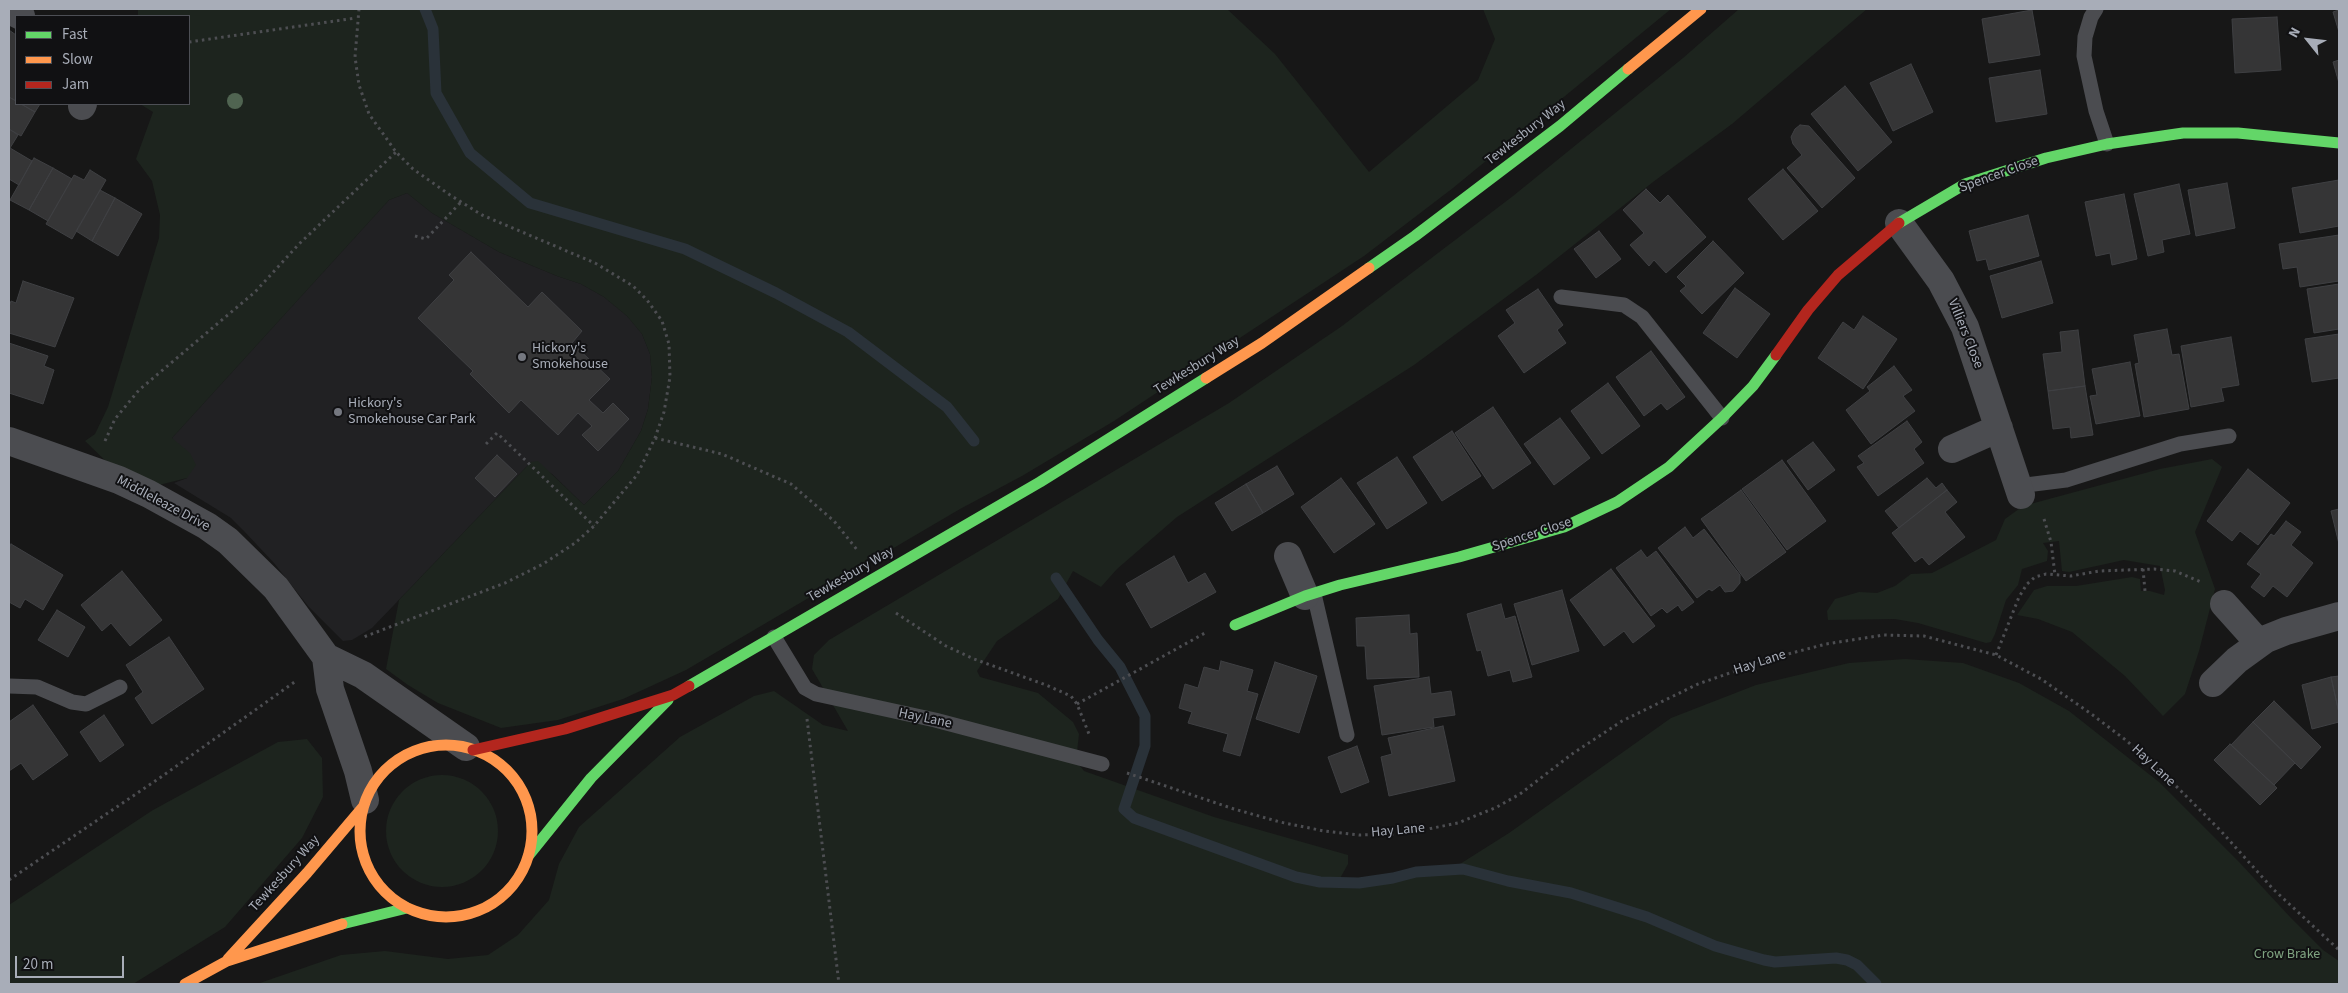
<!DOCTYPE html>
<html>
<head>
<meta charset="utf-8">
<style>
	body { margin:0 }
	#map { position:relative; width:2348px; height:993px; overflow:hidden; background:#171717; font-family:"Source Sans 3",sans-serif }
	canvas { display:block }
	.frame { position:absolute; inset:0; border:10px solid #a8adb8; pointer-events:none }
	.legend { position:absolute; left:15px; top:15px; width:175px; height:90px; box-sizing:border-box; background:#111113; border:1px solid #4d4f55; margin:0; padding:6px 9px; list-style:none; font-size:15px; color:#a8adb8 }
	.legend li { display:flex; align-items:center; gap:10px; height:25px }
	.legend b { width:25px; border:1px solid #4d4f55 }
	.north { position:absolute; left:2283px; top:15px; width:50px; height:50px; -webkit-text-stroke:4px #111113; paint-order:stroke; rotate:299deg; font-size:14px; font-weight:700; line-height:20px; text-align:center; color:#a8adb8 }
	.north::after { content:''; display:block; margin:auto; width:18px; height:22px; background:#a8adb8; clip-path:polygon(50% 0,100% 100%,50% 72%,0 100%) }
	.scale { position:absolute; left:15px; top:956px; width:109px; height:22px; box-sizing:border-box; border:2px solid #a8adb8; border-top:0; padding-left:6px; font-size:15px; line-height:18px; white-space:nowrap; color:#a8adb8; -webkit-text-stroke:4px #111113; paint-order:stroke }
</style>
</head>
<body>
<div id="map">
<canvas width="2348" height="993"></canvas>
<div class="frame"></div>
<ul class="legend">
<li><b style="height:6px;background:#63d668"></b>Fast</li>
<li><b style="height:6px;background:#ff974d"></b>Slow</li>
<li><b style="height:6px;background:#b3261e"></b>Jam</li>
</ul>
<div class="north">N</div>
<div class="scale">20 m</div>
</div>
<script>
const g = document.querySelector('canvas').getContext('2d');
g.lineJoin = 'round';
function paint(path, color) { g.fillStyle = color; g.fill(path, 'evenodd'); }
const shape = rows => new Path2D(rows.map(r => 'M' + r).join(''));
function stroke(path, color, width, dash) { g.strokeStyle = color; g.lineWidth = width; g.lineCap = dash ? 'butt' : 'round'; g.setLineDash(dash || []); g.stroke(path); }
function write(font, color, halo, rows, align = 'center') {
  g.font = font + ' "Source Sans 3",sans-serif'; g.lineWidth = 4; g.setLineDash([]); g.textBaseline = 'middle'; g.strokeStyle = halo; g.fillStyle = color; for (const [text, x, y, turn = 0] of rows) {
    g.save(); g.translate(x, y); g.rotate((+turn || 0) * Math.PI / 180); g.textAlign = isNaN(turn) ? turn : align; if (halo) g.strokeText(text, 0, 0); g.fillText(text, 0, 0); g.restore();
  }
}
paint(shape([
	[407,193,432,213,499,252,557,276,581,284,604,297,627,316,642,334,650,354,652,377,648,409,641,431,618,471,584,505,552,474,531,462,372,628,352,640,343,641,308,606,274,563,243,530,231,518,174,483,187,478,172,438,389,200]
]), '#212123');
paint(shape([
	[138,9,1227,9,1275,54,1369,172,1478,80,1495,39,1483,9,1671,9,1453,188,1364,256,1114,421,1022,476,960,509,686,670,623,699,558,720,501,728,438,703,408,685,386,669,399,600,531,462,538,461,584,505,618,471,641,431,648,409,652,377,650,354,642,334,627,316,604,297,581,284,557,276,499,252,432,213,407,193,389,200,172,438,190,453,196,465,187,478,155,486,114,469,85,441,95,434,108,407,159,238,160,215,152,181,136,159,153,112,140,104,189,104,189,16,138,16],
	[1739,9,1867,9,1732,124,1653,182,1536,275,1414,365,1177,517,1117,569,1101,587,1073,571,1058,599,997,641,977,671,980,677,1038,693,1073,722,1079,734,1076,761,1084,771,1214,817,1348,855,1348,864,1338,882,1347,884,1393,878,1416,872,1452,869,1509,833,1671,718,1756,685,1849,663,1905,659,1963,663,2019,683,2069,711,2159,782,2240,863,2291,918,2323,950,2339,961,2339,984,257,984,341,955,385,951,448,959,488,955,518,935,549,900,559,864,579,827,680,737,754,696,774,691,823,725,848,731,812,669,814,655,829,640,1229,403,1342,326,1513,196,1683,58],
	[2212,459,2222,467,2195,532,2215,589,2199,651,2185,694,2163,716,2125,676,2072,632,2038,619,2017,615,2034,590,2047,586,2076,586,2132,577,2140,579,2141,591,2150,591,2164,595,2165,590,2160,566,2124,560,2069,572,2062,571,2059,541,2043,543,2048,551,2047,561,2022,569,2018,585,2006,600,1995,634,1991,642,1986,643,1918,623,1895,619,1828,620,1827,611,1835,599,1859,592,1877,593,1895,586,1911,574,1932,573,1996,540,2005,519,2023,506,2160,469],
	[307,739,322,758,323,797,302,838,225,927,133,984,9,984,9,905,153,810,278,742],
	'386 831a56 56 0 1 1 112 0a56 56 0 1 1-112 0Z'
]), '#1d241e');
stroke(shape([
	[425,9,433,29,436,93,470,153,530,203,685,249,776,293,848,332,947,407,974,441],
	[1056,578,1098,640,1120,667,1145,716,1145,746,1124,809,1134,818,1296,877,1320,882,1359,883,1393,878,1416,872,1463,869,1508,881,1571,893,1647,917,1715,946,1764,960,1775,962,1836,958,1847,960,1857,965,1876,984]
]), '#2a3239', 11);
const building = shape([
	[2032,10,2040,55,1989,63,1982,19,2032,10],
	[2339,10,2339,32,2333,12,2339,10],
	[2277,17,2281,70,2235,73,2232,19,2277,17],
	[9,30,16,35,16,101,9,97,9,30],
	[2339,60,2339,83,2333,62,2339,60],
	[1911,64,1933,112,1893,131,1870,83,1911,64],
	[2040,70,2047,114,1996,122,1989,78,2040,70],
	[1845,86,1892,142,1858,171,1811,114,1845,86],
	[9,97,16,101,16,104,21,104,35,112,21,136,9,129,9,97],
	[21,104,40,104,35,112,21,104],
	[1800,125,1809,126,1855,178,1822,208,1787,168,1802,155,1793,144,1791,137,1795,129,1800,125],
	[9,129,18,135,10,148,32,161,19,185,9,179,9,129],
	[34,158,53,168,29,210,10,200,34,158],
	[53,168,72,179,48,221,29,210,53,168],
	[1783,169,1818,211,1783,240,1748,199,1783,169],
	[90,170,106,180,72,239,46,224,74,175,84,180,90,170],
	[2339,180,2339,226,2300,233,2292,188,2339,180],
	[2227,183,2235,228,2196,236,2188,190,2227,183],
	[2179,184,2190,234,2162,240,2164,252,2148,256,2134,194,2179,184],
	[1646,189,1660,203,1668,195,1706,237,1666,273,1654,260,1649,266,1630,245,1644,233,1623,210,1646,189],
	[100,190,115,198,92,241,76,231,100,190],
	[2124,194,2137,259,2112,265,2110,253,2096,256,2085,202,2124,194],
	[115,198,142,214,118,256,92,241,115,198],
	[2028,215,2039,256,1989,270,1986,259,1977,261,1969,231,2028,215],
	[1599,231,1621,259,1596,278,1574,249,1599,231],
	[2339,235,2339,281,2300,287,2297,267,2283,269,2279,244,2339,235],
	[1713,241,1744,273,1702,314,1680,291,1686,286,1677,277,1713,241],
	[471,252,528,307,542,292,582,331,572,343,610,379,589,400,603,413,613,403,629,419,598,451,582,435,592,426,578,413,558,435,521,400,509,413,470,374,473,371,418,318,454,280,449,275,471,252],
	[2041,261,2053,303,2002,318,1990,276,2041,261],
	[23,281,74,298,55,347,9,333,9,307,11,301,16,303,23,281],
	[2339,284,2339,329,2314,333,2307,289,2339,284],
	[1735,288,1770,314,1737,358,1703,333,1735,288],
	[1538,289,1563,325,1557,330,1566,343,1524,373,1498,336,1515,323,1506,310,1538,289],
	[1863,316,1897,339,1863,389,1818,358,1843,322,1854,330,1863,316],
	[2167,329,2172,355,2179,354,2189,409,2144,417,2135,364,2139,363,2134,335,2167,329],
	[2078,330,2085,386,2048,391,2043,354,2062,352,2060,332,2078,330],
	[2339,334,2339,378,2312,382,2305,339,2339,334],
	[2231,337,2239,385,2221,388,2224,401,2191,407,2181,346,2231,337],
	[9,343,48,356,44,366,54,370,43,404,9,393,9,343],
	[1651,351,1685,397,1667,410,1661,403,1644,416,1616,377,1651,351],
	[2130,362,2140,416,2096,424,2090,396,2097,395,2092,369,2130,362],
	[1894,366,1912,390,1903,396,1915,411,1871,444,1846,410,1870,391,1867,387,1894,366],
	[1608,383,1640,426,1602,454,1571,411,1608,383],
	[2085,386,2093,435,2071,438,2070,427,2053,429,2048,391,2085,386],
	[1493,407,1531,463,1493,489,1455,433,1493,407],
	[1560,418,1590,458,1554,485,1524,444,1560,418],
	[1907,421,1922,442,1914,449,1924,463,1878,496,1857,467,1864,463,1858,456,1907,421],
	[1452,431,1481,476,1442,501,1413,457,1452,431],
	[1813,442,1835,470,1808,490,1787,461,1813,442],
	[497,455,517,474,495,497,475,478,497,455],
	[1397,457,1427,503,1387,529,1357,483,1397,457],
	[1782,460,1826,521,1787,550,1742,489,1782,460],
	[1277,466,1294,494,1263,513,1246,484,1277,466],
	[2248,469,2290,503,2258,545,2240,531,2232,541,2207,521,2248,469],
	[1341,478,1375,524,1334,553,1301,507,1341,478],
	[1927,478,1936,488,1942,483,1947,490,1899,528,1885,511,1927,478],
	[1246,484,1263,513,1232,531,1215,503,1246,484],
	[1741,490,1786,552,1746,581,1701,519,1741,490],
	[1947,490,1957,502,1945,512,1965,537,1929,565,1922,557,1915,562,1892,533,1947,490],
	[2339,509,2339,544,2331,511,2339,509],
	[2286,521,2301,532,2291,545,2313,563,2287,597,2273,586,2264,597,2251,587,2261,574,2247,564,2271,534,2274,536,2286,521],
	[1685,527,1693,538,1704,529,1740,575,1740,583,1733,591,1725,592,1720,585,1712,591,1709,589,1697,598,1658,548,1685,527],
	[11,544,63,575,43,610,25,599,20,608,9,602,9,548,11,544],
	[1641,550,1647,558,1656,551,1694,602,1682,611,1678,605,1667,613,1662,608,1651,616,1616,568,1641,550],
	[1174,556,1188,583,1205,573,1216,592,1151,628,1126,584,1174,556],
	[1611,569,1655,626,1633,643,1624,631,1604,646,1570,600,1611,569],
	[122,571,162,620,130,646,111,623,102,631,81,605,122,571],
	[1562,590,1579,651,1532,665,1514,604,1562,590],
	[1501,604,1505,619,1515,616,1532,677,1513,682,1510,670,1488,676,1481,650,1477,651,1467,614,1501,604],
	[57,610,85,627,68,657,38,640,57,610],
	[1409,615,1410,634,1417,633,1419,677,1367,679,1365,646,1357,646,1356,618,1409,615],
	[169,637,204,689,152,724,135,698,143,692,126,665,169,637],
	[1221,661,1253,670,1247,691,1258,694,1240,756,1223,751,1228,734,1188,723,1192,712,1179,708,1185,684,1198,688,1204,667,1219,671,1221,661],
	[1275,662,1317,676,1299,733,1256,719,1275,662],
	[2339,676,2339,713,2331,677,2339,676],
	[1429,677,1431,694,1451,691,1455,715,1433,718,1434,727,1382,735,1374,686,1429,677],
	[2331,677,2339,713,2339,722,2312,729,2302,685,2331,677],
	[2274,701,2321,747,2301,769,2253,722,2274,701],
	[33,705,68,755,33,780,21,763,9,771,9,722,33,705],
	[104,715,124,745,100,762,80,732,104,715],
	[2253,722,2295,763,2274,785,2231,745,2253,722],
	[1443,726,1455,781,1389,796,1381,757,1392,754,1388,738,1443,726],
	[2230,744,2277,788,2260,805,2214,760,2230,744],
	[1357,746,1369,782,1341,793,1328,757,1357,746]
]);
paint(building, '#353536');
stroke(building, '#3f4043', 1);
stroke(shape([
	[359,9,355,57,359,85,369,114,396,152,413,169,450,195,482,215,595,263,633,286,647,300,662,321,669,344,670,377,664,412,655,438,637,475,594,526,575,543,543,564,505,583,361,638],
	[189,42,356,18],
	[415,236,426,239,461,202],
	[655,438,722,454,791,484,834,521,858,551],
	[105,441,115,419,139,390,255,292,299,244,396,152],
	[486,444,497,433,594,526],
	[2044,519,2051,542,2055,575],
	[2143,569,2145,591],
	[896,613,946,646,974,659,1046,685,1071,696,1077,704,1089,734],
	[1996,655,2019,597,2027,584,2035,577,2046,574,2071,576,2099,571,2154,569,2175,571,2201,582],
	[1077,704,1205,633],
	[807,719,839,984],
	[1127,773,1234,809,1280,822,1324,831,1359,835,1396,834,1428,829,1458,823,1497,807,1520,794,1572,754,1622,721,1698,684,1773,658,1826,644,1884,635,1924,636,1996,655,2041,679,2090,713,2127,741,2173,783,2220,830,2273,889,2339,950],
	[9,880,161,777,296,681]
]), '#4d4e52', 3, [2.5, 4]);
stroke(shape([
	[2096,9,2091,17,2085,37,2084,56,2096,111,2107,144],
	[1561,297,1624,305,1642,317,1722,418],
	[2018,486,2066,480,2180,444,2229,436],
	[1314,594,1347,735],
	[774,637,805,688,816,694,935,720,1102,764],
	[9,686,37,687,72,702,86,704,120,687]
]), '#4b4c50', 15);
stroke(shape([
	[9,10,21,16],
	[82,106,83,104],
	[1899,223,1941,281,1965,327,2021,495],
	[9,441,119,480,149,494,207,526,228,541,276,588,326,657,363,675,466,747],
	[1952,449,1999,428],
	[1288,556,1305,596],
	[2224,604,2259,643],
	[326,657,330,689,358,771,365,800],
	[2213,683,2237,660,2266,639,2286,631,2339,616]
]), '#4b4c50', 28);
stroke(shape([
	[1899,223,1965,184,2046,158,2107,144,2183,133,2238,133,2339,143],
	[1369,268,1415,236,1560,126,1628,69],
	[1235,625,1305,596,1340,585,1459,557,1564,527,1617,502,1669,467,1722,418,1753,386,1776,355],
	[689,686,1040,482,1206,378],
	[529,855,591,778,668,700],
	[342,924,407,908]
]), '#63d668', 11);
stroke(shape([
	[1628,69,1701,9],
	[1206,378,1262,343,1369,268],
	'360 831a86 86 0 1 1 172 0a86 86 0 1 1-172 0Z',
	[228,959,307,873,363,807],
	[185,984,227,961,342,924]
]), '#ff974d', 11);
stroke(shape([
	[1776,355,1808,310,1838,275,1899,223],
	[473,750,565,729,673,695,689,686]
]), '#b3261e', 11);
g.fillStyle = '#506451';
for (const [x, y] of [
	[235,101]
]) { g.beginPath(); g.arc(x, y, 8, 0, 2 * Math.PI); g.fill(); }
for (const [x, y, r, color] of [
	[522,357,5,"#757880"],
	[338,412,5,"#757880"]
]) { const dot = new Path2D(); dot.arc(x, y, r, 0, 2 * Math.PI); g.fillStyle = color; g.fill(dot); stroke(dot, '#111113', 2); }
write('14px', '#a8adb8', '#111113', [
	["Tewkesbury Way",1526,133,-38],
	["Spencer Close",1999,175,-20],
	["Villiers Close",1965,334,68],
	["Tewkesbury Way",1197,366,-32],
	["Middleleaze Drive",163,504,28],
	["Spencer Close",1532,535,-18],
	["Tewkesbury Way",851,575,-30],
	["Hay Lane",1760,663,-18],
	["Hay Lane",925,719,12],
	["Hay Lane",2153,766,43],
	["Hay Lane",1398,831,-5],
	["Tewkesbury Way",285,874,-48]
]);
write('14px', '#a8adb8', '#111113', [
	["Hickory's",532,349],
	["Smokehouse",532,365],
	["Hickory's",348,404],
	["Smokehouse Car Park",348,420]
], 'left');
write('14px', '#7fa381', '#111113', [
	["Crow Brake",2287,955]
]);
</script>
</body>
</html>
